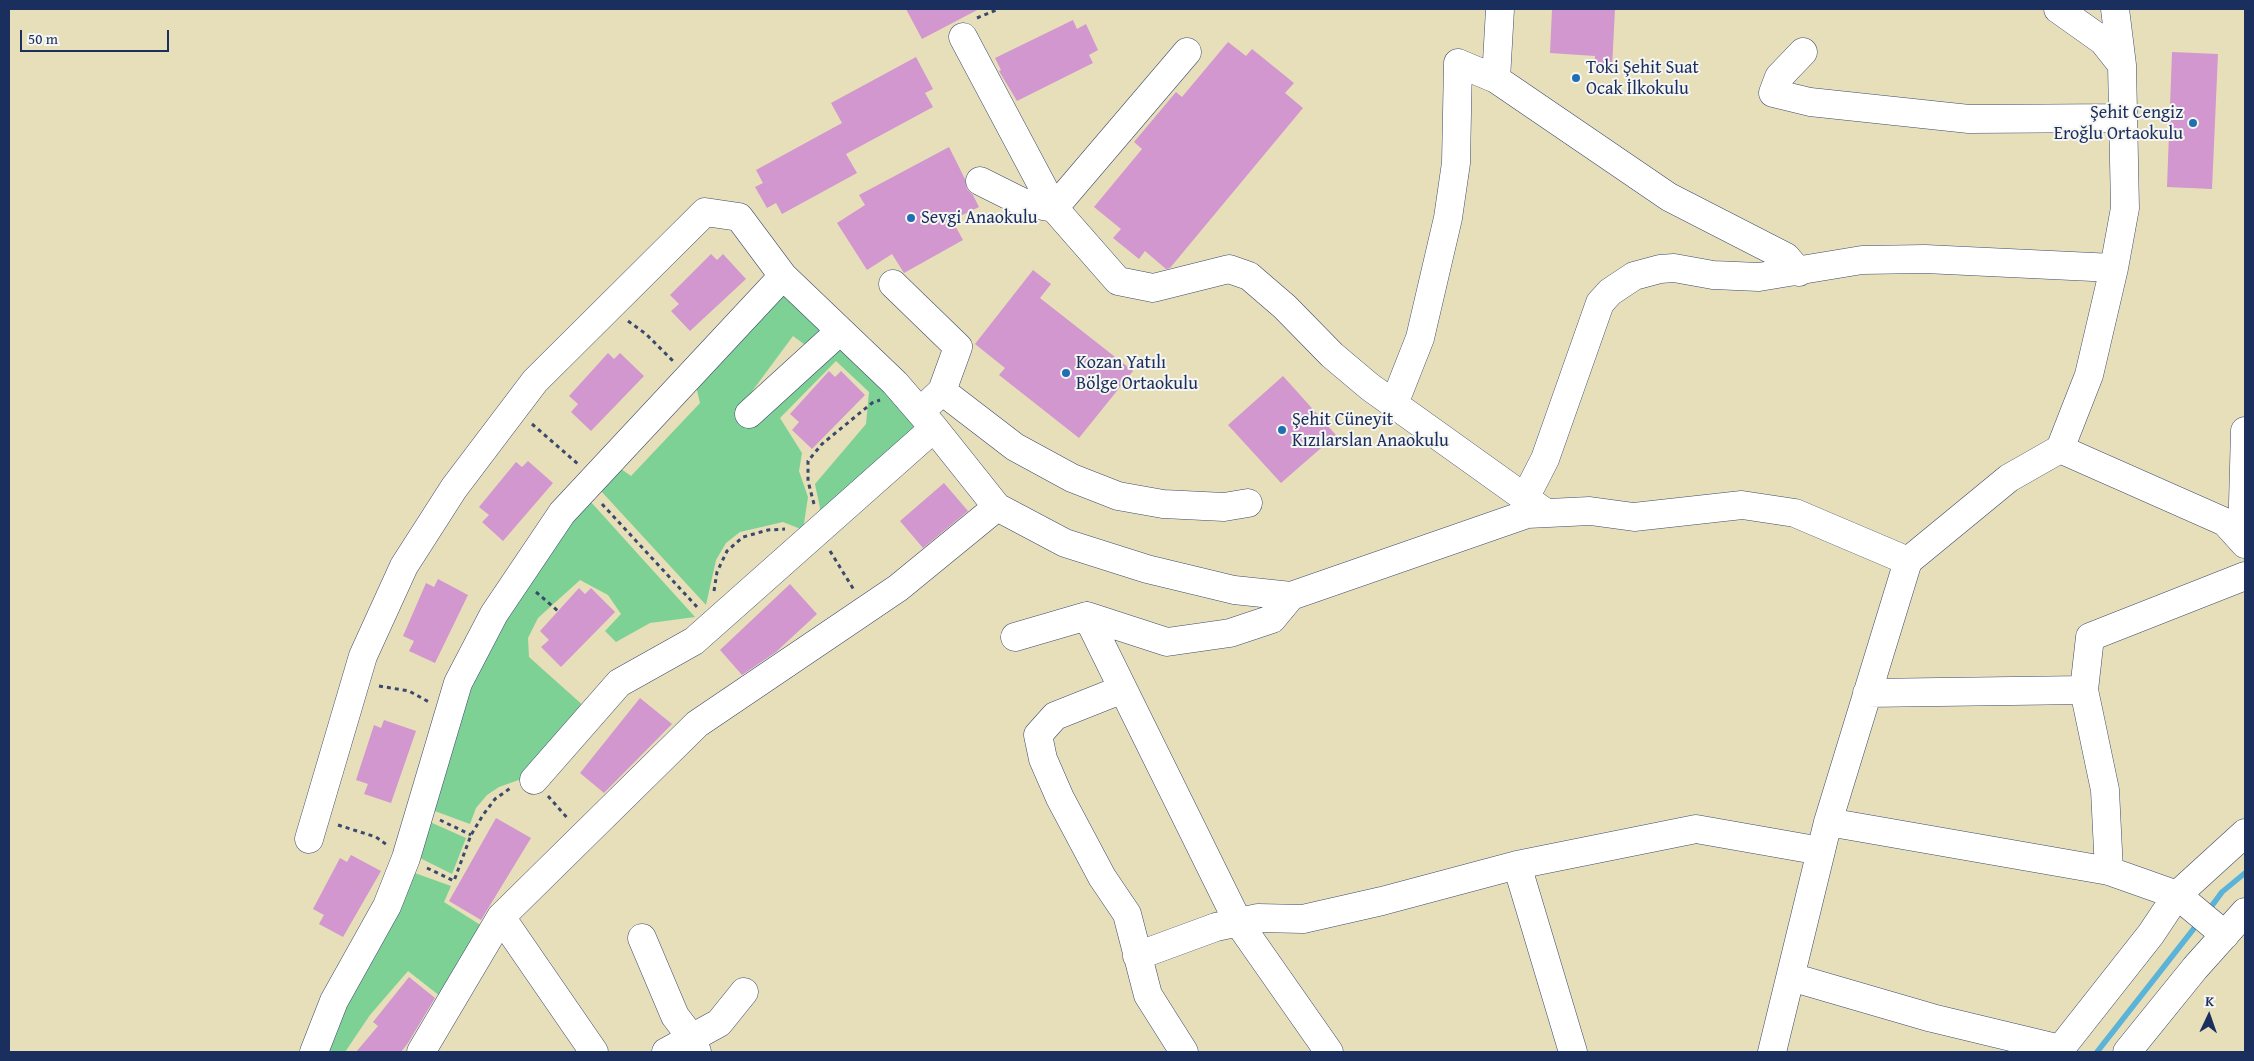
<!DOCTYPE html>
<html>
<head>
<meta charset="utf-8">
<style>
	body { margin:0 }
	#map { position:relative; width:2254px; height:1061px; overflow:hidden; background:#e7dfb9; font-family:"Gentium Book Plus",serif }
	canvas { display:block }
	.frame { position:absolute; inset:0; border:10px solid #1b2f5e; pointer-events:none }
	.north { position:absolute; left:2184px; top:991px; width:50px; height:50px; -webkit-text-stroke:4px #f6f6f2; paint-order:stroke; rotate:3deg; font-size:14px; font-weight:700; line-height:20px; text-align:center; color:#1b2f5e }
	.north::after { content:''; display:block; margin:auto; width:18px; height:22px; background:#1b2f5e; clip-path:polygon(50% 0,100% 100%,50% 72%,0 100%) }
	.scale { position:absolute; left:20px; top:30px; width:149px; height:22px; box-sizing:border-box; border:2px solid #1b2f5e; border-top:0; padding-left:6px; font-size:15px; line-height:18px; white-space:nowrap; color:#1b2f5e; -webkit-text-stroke:4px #f6f6f2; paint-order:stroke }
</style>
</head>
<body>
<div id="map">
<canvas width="2254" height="1061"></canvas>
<div class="frame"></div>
<div class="north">K</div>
<div class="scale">50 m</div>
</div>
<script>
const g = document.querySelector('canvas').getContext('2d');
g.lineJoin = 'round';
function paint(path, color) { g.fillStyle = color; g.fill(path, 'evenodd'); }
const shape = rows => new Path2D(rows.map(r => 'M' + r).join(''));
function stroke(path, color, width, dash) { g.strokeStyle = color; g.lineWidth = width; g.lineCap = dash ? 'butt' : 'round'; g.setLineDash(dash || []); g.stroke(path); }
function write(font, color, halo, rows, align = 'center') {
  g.font = font + ' "Gentium Book Plus",serif'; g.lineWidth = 4; g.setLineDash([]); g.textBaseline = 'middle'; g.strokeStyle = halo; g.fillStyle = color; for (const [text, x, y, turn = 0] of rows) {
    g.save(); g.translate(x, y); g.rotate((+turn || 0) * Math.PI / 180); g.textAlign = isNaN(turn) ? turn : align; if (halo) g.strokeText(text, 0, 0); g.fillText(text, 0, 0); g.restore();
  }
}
paint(shape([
	[786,288,822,331,808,347,793,336,753,390,740,413,836,344,901,400,918,430,817,521,820,508,815,484,866,424,869,392,836,361,780,418,802,453,799,471,808,497,803,530,783,522,740,532,726,543,716,560,706,605,601,491,617,466,631,476,700,403,695,382],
	[590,501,695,617,650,623,616,642,605,631,621,614,608,595,580,580,538,618,528,638,529,657,586,708,527,777,499,787,487,795,476,808,470,824,432,810,457,719,484,659,546,549],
	[430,822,466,838,452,874,418,857],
	[412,872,451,886,444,902,490,931,454,1007,408,971,370,1015,345,1052,326,1052,326,1046]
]), '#7dd194');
stroke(shape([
	[2208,911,2222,892,2245,873],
	[2097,1052,2199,922]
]), '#5bb4d8', 5.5);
paint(shape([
	[906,9,979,9,922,39],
	[1552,9,1615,9,1612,68,1594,66,1595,56,1550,53],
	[1073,20,1077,29,1086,24,1098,50,1089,55,1093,63,1017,101,999,71,1001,70,995,58],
	[1228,42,1246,56,1252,49,1294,83,1285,93,1303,108,1170,268,1166,269,1145,251,1139,259,1113,238,1121,229,1094,207,1142,149,1134,142,1176,92,1182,97],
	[2172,52,2218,54,2212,189,2167,187],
	[916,57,933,89,925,93,933,107,846,154,857,173,782,214,776,203,767,208,755,187,763,183,756,170,842,123,831,103],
	[949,147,965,179,967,189,973,195,979,207,952,220,963,240,904,273,892,254,867,270,837,223,865,205,859,195],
	[711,254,717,260,723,254,746,279,690,331,671,311,679,304,670,295],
	[1033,270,1051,284,1040,298,1133,371,1079,438,999,375,1005,368,975,344],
	[608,353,614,359,620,353,644,376,591,431,571,412,578,404,569,396],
	[829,371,835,377,841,371,865,395,812,449,792,430,799,422,790,414],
	[1283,376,1336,435,1281,483,1228,425],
	[528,461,553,483,503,541,482,522,489,515,479,507,516,462,522,467],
	[944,483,968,511,923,548,900,521],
	[438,579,468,595,435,663,409,651,414,641,403,636,426,583,434,587],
	[790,584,817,614,776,652,742,675,720,650],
	[579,588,585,594,591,588,615,612,561,667,541,647,549,640,540,631],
	[640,698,672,724,604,793,580,773],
	[384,720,416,731,391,803,364,794,368,784,356,780,374,725,381,728],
	[496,818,531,838,481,920,449,901],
	[351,855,381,871,343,937,319,924,324,915,313,909,340,858,347,862],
	[409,977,435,998,408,1043,401,1052,356,1052,378,1026,373,1022]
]), '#d197ce');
const minor = shape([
	[2058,9,2103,41,2122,65],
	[963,37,1054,208,1118,281,1153,288,1229,269,1249,276,1285,307,1332,355,1370,387,1546,513],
	[1803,52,1779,77,1773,93,1810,102,1969,119,2123,118],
	[1496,79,1500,9],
	[980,181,1022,202,1054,208,1187,52],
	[893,284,958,347,942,391],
	[1394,404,1420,338,1448,218,1456,163,1458,63,1496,79,1669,197,1786,257,1799,272],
	[920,412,942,391,1015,447,1072,478,1118,496,1163,504,1224,507,1248,503],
	[749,414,840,331],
	[2060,449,2225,522,2245,544],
	[1525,498,1545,459,1600,303,1610,292,1634,276,1660,269,1674,268,1713,275,1759,277,1862,260,1925,259,2114,268],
	[2242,540,2245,431],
	[1087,616,1238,922,1329,1052],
	[1015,637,1087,616,1167,642,1230,633,1272,619,1291,596],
	[1123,689,1055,716,1038,735,1043,759,1060,798,1102,877,1127,914,1148,995,1184,1052],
	[1867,693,2084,690],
	[534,780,619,683,694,641,934,428],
	[1828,822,2109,871,2177,895,2225,935],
	[309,839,363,656,404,566,454,488,535,381,705,212,739,217,783,276,895,383,934,428,997,507],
	[1517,865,1573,1052],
	[2109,871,2105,790,2084,690,2090,637,2245,576],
	[501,917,594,1052],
	[642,938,675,1016,691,1037,697,1052],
	[1137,956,1216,927,1258,918,1303,919,1382,901,1517,865,1696,829,1821,851],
	[1791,977,1932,1018,2061,1049],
	[314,1052,334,1001,387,906,406,858,458,683,494,614,562,513,783,276],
	[421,1052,501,917,697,724,898,588,997,507,1065,543,1147,569,1234,590,1291,596,1527,514,1590,511,1634,517,1742,505,1795,513,1908,561],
	[666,1052,719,1023,744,992],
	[1772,1052,1828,822,1908,561,2009,478,2060,449,2089,375,2114,268,2125,208,2122,65,2115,9],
	[2058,1052,2151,934,2177,895,2245,833],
	[2127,1052,2195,968,2245,912]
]);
stroke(minor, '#3a496c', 29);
stroke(shape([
	[977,18,999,9],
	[628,321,646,334,674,362],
	[532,424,578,464],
	[602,504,698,608],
	[814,504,808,481,808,461,822,444,872,403,880,400],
	[830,551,854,590],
	[714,591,717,572,727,551,743,537,768,530,785,529],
	[536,592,558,611],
	[379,686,409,691,429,702],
	[548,796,569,820],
	[440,820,471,835],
	[338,825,376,837,387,845],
	[427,868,454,881,471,835,483,815,495,799,512,787]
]), '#3a496c', 3, [4, 4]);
stroke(minor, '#fff', 28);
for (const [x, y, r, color] of [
	[1576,78,5,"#1f6fb2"],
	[2193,123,5,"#1f6fb2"],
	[911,218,5,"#1f6fb2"],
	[1066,373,5,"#1f6fb2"],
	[1282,430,5,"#1f6fb2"]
]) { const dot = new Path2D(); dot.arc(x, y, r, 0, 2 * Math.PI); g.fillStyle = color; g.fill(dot); stroke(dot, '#f6f6f2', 2); }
write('18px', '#1b2f5e', '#f6f6f2', [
	["Toki Şehit Suat",1586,68],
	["Ocak İlkokulu",1586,89],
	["Şehit Cengiz",2183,113,"right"],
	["Eroğlu Ortaokulu",2183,134,"right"],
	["Sevgi Anaokulu",921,218],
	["Kozan Yatılı",1076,363],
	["Bölge Ortaokulu",1076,384],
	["Şehit Cüneyit",1292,420],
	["Kızılarslan Anaokulu",1292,441]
], 'left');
</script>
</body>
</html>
